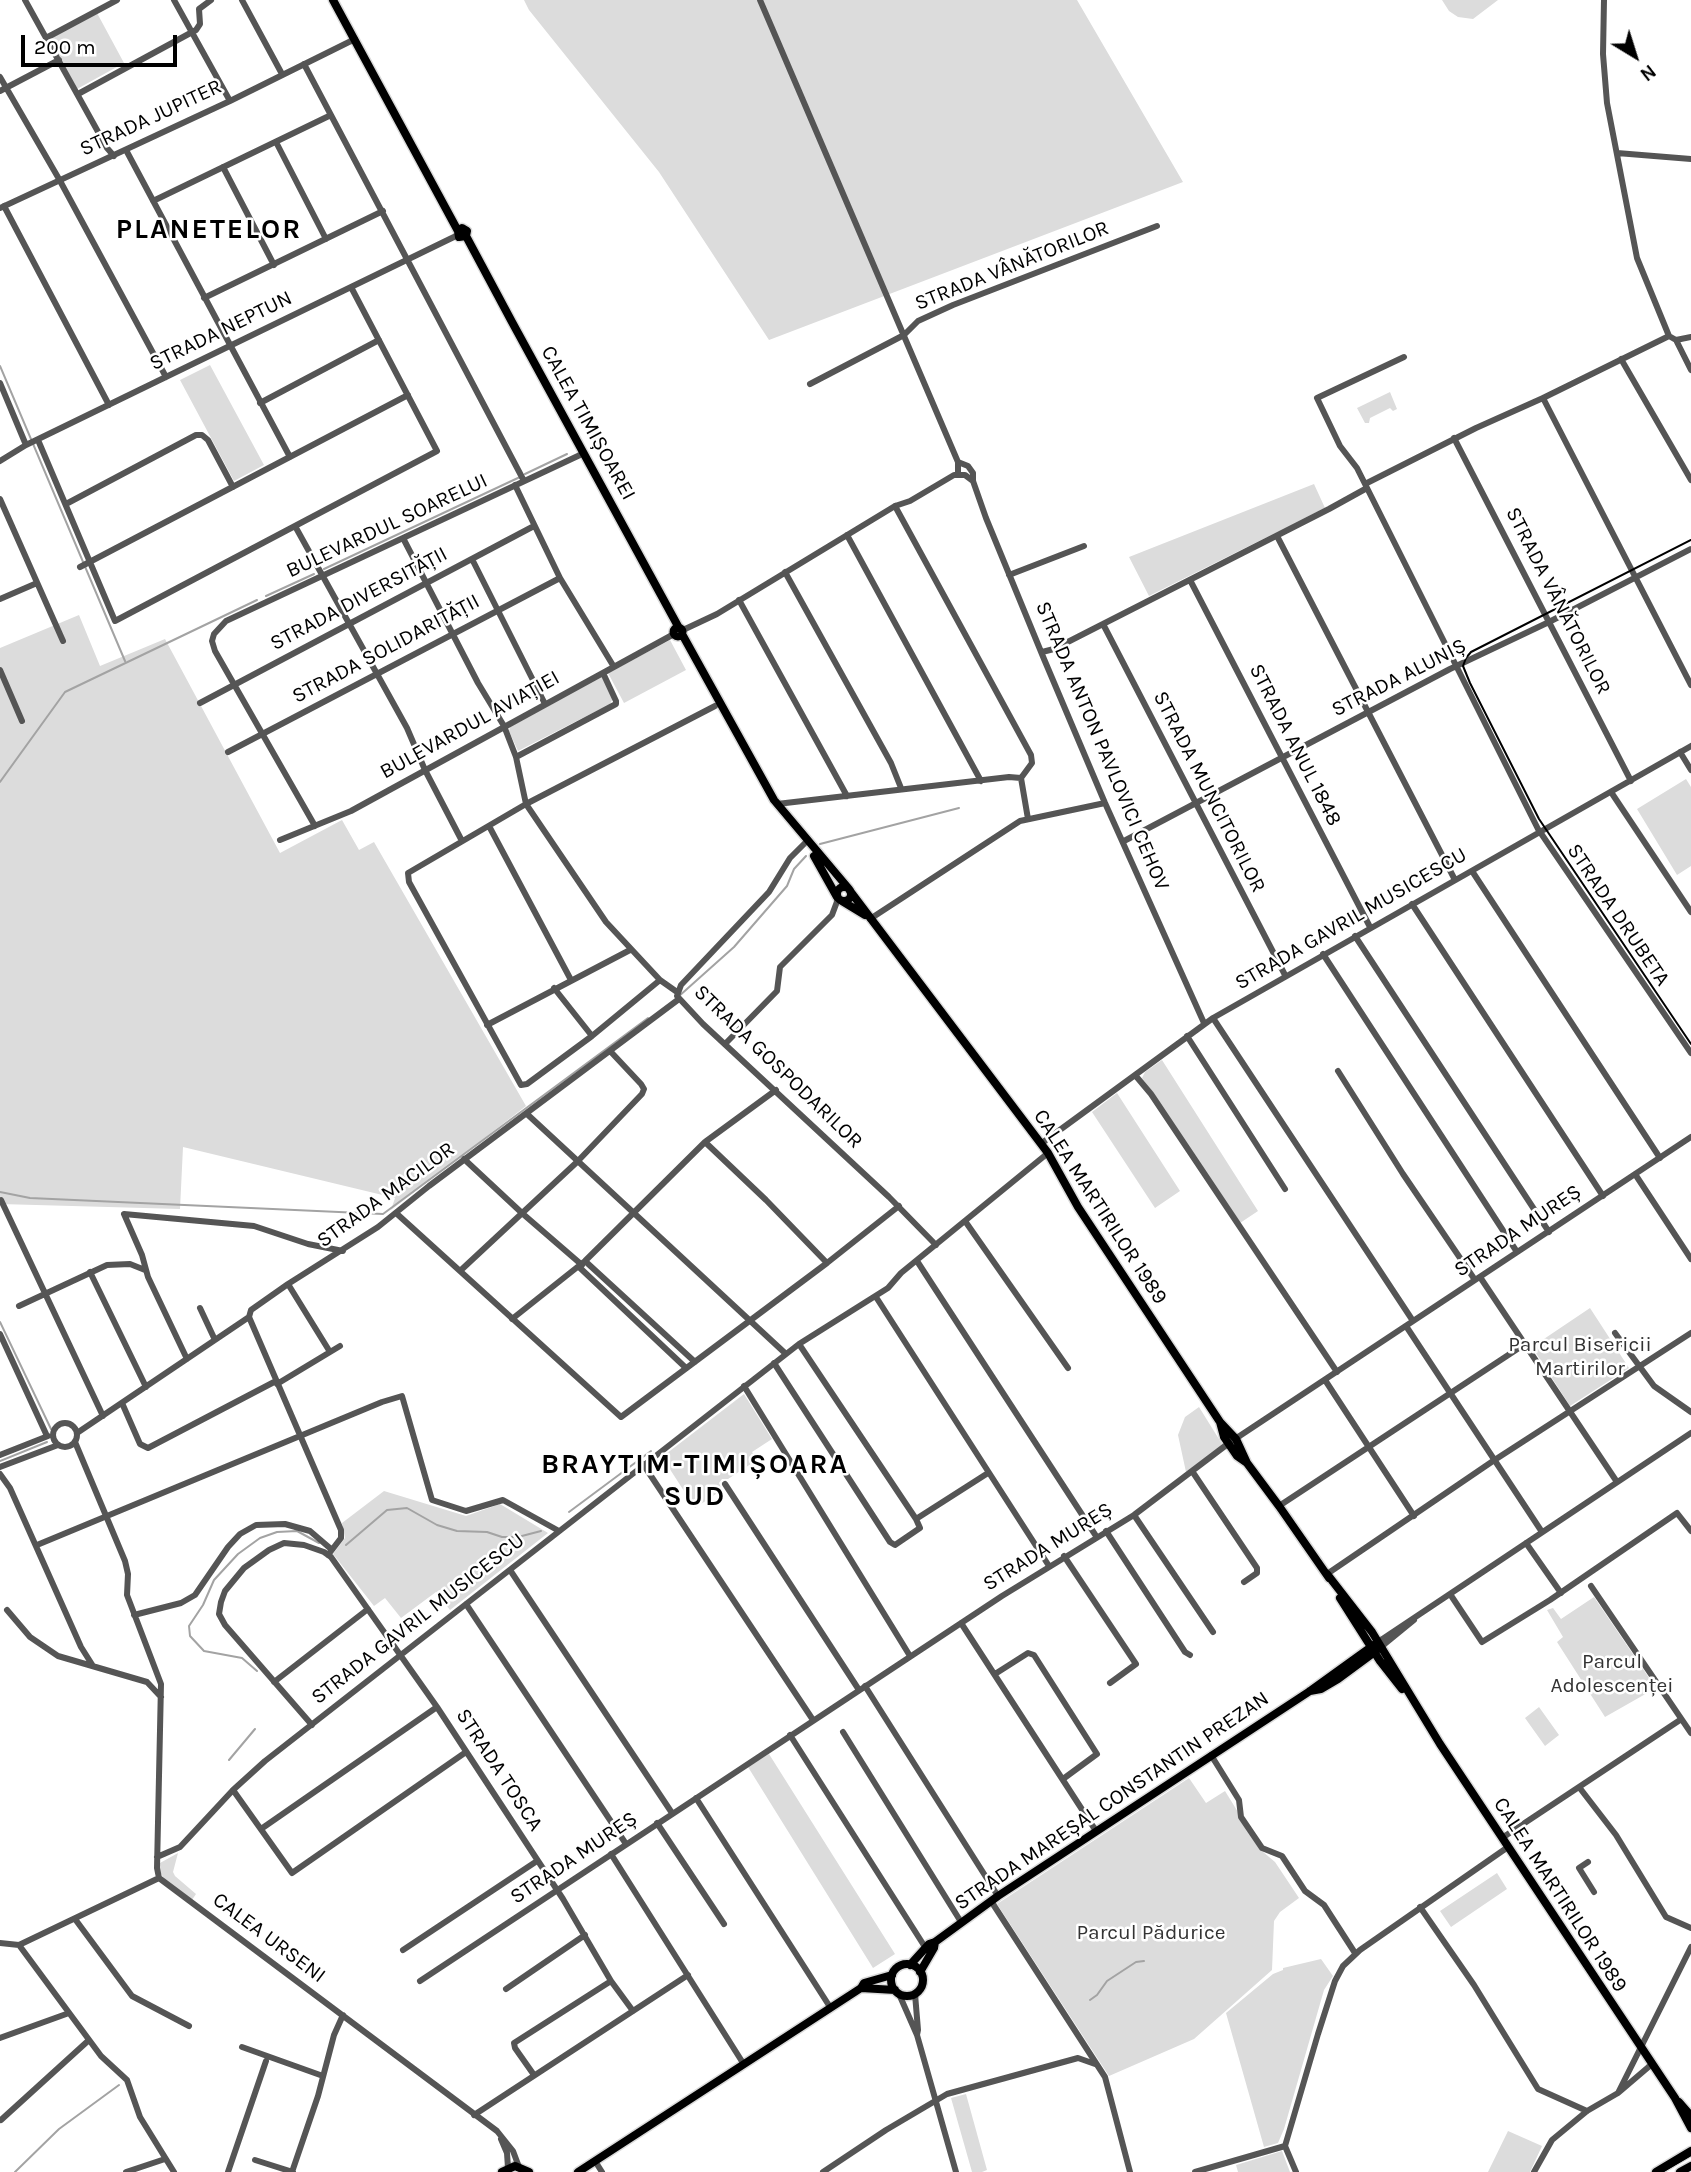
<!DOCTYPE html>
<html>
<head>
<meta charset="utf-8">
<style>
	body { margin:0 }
	#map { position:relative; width:1691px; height:2172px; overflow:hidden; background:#fff; font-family:Karla,sans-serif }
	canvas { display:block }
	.north { position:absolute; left:1600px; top:21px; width:70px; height:70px; -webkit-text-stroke:5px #fff; paint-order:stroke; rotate:142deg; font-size:19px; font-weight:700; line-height:28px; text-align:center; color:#000 }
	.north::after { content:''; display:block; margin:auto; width:24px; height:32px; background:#000; clip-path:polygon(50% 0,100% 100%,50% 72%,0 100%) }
	.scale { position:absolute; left:21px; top:35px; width:156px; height:32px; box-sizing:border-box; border:4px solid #000; border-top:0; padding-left:9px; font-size:21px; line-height:24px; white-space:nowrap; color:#000; -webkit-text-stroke:5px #fff; paint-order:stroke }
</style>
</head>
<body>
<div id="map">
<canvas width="1691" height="2172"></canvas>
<div class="north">N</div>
<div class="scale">200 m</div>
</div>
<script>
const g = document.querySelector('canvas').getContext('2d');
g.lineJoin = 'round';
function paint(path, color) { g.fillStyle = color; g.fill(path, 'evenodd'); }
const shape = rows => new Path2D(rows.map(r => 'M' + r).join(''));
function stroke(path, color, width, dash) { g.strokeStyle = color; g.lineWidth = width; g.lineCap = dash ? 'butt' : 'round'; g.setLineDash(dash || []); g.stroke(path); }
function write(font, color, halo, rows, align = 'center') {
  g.font = font + ' Karla,sans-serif'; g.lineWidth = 5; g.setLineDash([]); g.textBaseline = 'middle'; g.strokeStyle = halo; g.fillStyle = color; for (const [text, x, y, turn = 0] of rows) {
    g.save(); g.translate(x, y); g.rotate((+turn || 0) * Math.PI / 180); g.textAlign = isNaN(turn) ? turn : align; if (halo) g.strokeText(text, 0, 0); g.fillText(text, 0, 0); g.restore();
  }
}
paint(shape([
	[524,0,1077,0,1183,182,769,340,659,172,529,10],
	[1442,0,1498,0,1473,19,1458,17,1449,11],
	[97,13,124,63,77,89,49,38],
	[210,365,264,465,234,481,180,380],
	[1390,392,1397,409,1393,411,1390,408,1370,418,1369,423,1365,423,1357,408],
	[1314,484,1325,508,1149,596,1129,557],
	[79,615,100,666,165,639,280,853,342,820,359,850,374,842,526,1106,391,1210,395,1198,183,1147,180,1209,0,1204,0,648],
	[670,640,686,670,624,703,608,673],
	[602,676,613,698,610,704,518,751,509,731,510,727],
	[1686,779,1691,787,1691,866,1677,875,1637,809],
	[1162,1060,1258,1211,1240,1223,1142,1078,1145,1072],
	[1117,1093,1180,1191,1155,1208,1092,1112],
	[1590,1308,1629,1368,1570,1406,1532,1347],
	[744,1394,772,1439,752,1452,757,1460,728,1479,722,1479,719,1483,722,1490,695,1508,662,1457],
	[1199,1407,1222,1444,1220,1449,1186,1472,1178,1435,1185,1417],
	[384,1491,466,1516,500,1504,548,1533,450,1610,436,1592,401,1618,385,1598,374,1606,333,1554,345,1538,342,1523],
	[1594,1597,1656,1688,1605,1717,1557,1642,1563,1637,1547,1610,1553,1608,1561,1619],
	[1539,1707,1559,1735,1545,1746,1525,1718],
	[769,1754,895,1954,873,1968,748,1767],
	[1189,1778,1206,1803,1225,1791,1262,1851,1275,1862,1299,1898,1280,1912,1274,1921,1272,1970,1194,2039,1109,2076,997,1904],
	[178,1853,173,1872,175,1876,196,1894,192,1900,165,1880,160,1872,160,1863],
	[1497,1873,1507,1889,1451,1927,1440,1911],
	[1321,1959,1333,1976,1324,1990,1284,2129,1278,2143,1264,2147,1226,2013,1273,1974,1283,1970,1283,1968],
	[966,2094,987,2170,982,2172,972,2172,951,2098],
	[1508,2131,1542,2146,1530,2172,1488,2172],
	[1282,2151,1290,2172,1238,2172,1236,2165]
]), '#dcdcdc');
stroke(shape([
	[0,366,125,661],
	[525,474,567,454],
	[324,569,520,477],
	[266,596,314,574],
	[0,782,65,692,257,600],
	[820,844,959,808],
	[678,997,734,947,787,886,794,869,806,856],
	[0,1192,30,1198,383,1214,648,1018],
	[0,1322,51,1429],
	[0,1461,47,1442],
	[569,1512,651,1451],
	[346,1545,387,1510,407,1508,437,1525,457,1531,487,1532,502,1537,518,1537,541,1531],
	[257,1671,242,1658,204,1651,190,1636,189,1626,203,1605,214,1580,238,1554,260,1538,277,1532,297,1531,319,1543],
	[229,1760,255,1729],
	[1090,2000,1097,1995,1107,1981,1136,1962,1144,1961],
	[15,2172,59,2129,119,2085]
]), '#a3a3a3', 2);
const major = shape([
	[333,0,458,231],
	[466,236,459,237,458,231,462,228,467,231,466,236,512,322,679,628],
	'673.5 632a4.5 4.5 0 1 1 9 0a4.5 4.5 0 1 1-9 0Z',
	[682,634,774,800,849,889],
	[814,856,837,897],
	'837 894a7 7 0 1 1 14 0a7 7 0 1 1-14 0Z',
	[850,891,1048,1153,1078,1207,1220,1422,1236,1439,1247,1463],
	[842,901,865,915],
	[1220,1422,1224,1437,1237,1456,1247,1463,1279,1506,1329,1578],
	[1327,1574,1372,1632,1440,1744,1675,2098,1691,2128],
	[1340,1598,1380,1661,1402,1689],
	[1310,1691,1321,1689,1338,1679,1376,1651],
	'891 1980a16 16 0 1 1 32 0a16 16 0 1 1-32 0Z',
	[910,1965,929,1944,935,1942,998,1896,1310,1691,1378,1642],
	[920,1972,934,1948,935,1942],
	[861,1988,895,1990],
	[1679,2102,1691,2116],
	[502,2172,515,2166,529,2172],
	[578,2172,861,1988,864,1983,892,1975],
	[1656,2172,1691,2151],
	[1680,2172,1691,2166]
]);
stroke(major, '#dbdbdb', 11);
stroke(shape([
	[25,0,107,148,114,156],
	[174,0,230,101],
	[242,0,282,74],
	[760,0,958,462,958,474],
	[1604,0,1603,54,1607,103,1637,258,1669,336,1676,340,1691,370],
	[46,38,117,0],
	[304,64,524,481],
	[0,77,59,179,166,377],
	[0,91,59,60],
	[78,94,196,30,200,24,199,9,211,0],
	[276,142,326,239],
	[126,150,290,457],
	[1617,153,1691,159],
	[223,167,274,265],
	[153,201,331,115],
	[4,206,109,405],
	[0,208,230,101,355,39],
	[204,298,383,211],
	[1676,340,1691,337],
	[1404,357,1317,398,1340,446,1357,468,1538,829,1691,1053],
	[1621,359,1691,480],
	[0,383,26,445],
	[810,384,904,335,918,321,953,305,1157,226],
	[1543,398,1691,685],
	[260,403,379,340],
	[1454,438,1631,781],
	[38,440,115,621,437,451,351,287],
	[0,461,26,445,458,235],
	[958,462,968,466,973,473,973,481,986,518,1044,659,1105,803,1204,1023],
	[1365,484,1476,428,1543,398,1669,336],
	[515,485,560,578,614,667],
	[0,499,63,641],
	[66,504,196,435,202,435,208,440,233,487],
	[895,506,1031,755,1032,763,1021,778],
	[295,526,407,728,425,770,462,841],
	[847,535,981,781],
	[1277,536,1455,880],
	[403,538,478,683,504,726,516,757,526,804,606,922,660,980,677,992],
	[472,559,545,704],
	[80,567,408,395],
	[785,572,891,763,901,788],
	[1009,575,1084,546],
	[1190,580,1370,927],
	[0,599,37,583],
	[739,600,847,796],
	[1103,624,1285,975],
	[683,630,717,614,895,506,910,501,954,475,965,475,973,481],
	[1042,652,1054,649,1103,624,1329,509,1367,488],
	[0,670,22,721],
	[200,703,534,526],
	[228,752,560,578],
	[1680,752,1691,770],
	[516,757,616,704,616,701,603,673],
	[1611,792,1691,912],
	[777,804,1009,777,1021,778,1028,819],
	[315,826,215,651,212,641,214,634,226,621,580,455],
	[489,826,571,980],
	[280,840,351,811,674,634],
	[1124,841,1450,669,1549,622,1691,549],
	[804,844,790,858,769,892,681,985,677,996,703,1024,889,1197,936,1245],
	[1472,871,1660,1158],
	[1412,904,1603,1196],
	[870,919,1020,821,1105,803],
	[1355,936,1549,1232],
	[1323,954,1517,1252],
	[660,980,592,1036,527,1084,521,1085,409,882,408,873,526,804,715,706],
	[554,988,592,1036],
	[1213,1018,1413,1321],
	[487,1025,630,950],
	[1187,1036,1285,1189],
	[725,1044,777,991,780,967,832,915,838,899],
	[1338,1071,1403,1174,1475,1280],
	[1135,1075,1151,1094,1337,1372],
	[527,1114,786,1354],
	[705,1142,766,1200,827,1263],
	[1042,1143,1213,1018,1691,746],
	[464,1159,523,1214,582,1265],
	[1635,1174,1691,1259],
	[1,1200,103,1416],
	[396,1213,621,1417,827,1263,899,1206],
	[965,1221,1068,1368],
	[585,1261,695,1362],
	[917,1261,1096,1536],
	[579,1267,686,1368],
	[460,1271,577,1162,642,1094,644,1089,641,1084,611,1052],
	[90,1272,146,1387],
	[1480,1277,1617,1482],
	[288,1284,330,1352],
	[876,1297,1049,1566],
	[19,1306,107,1265,130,1264,145,1270],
	[200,1308,215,1340],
	[249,1317,341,1530,341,1538,328,1555],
	[512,1319,585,1261,705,1142,776,1090],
	[1406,1326,1542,1532],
	[1615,1333,1654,1386,1691,1412],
	[0,1334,47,1436],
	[187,1359,148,1277,142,1255,124,1214,254,1226,308,1244,343,1251],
	[774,1363,890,1542,895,1545,917,1530,920,1528,916,1519,799,1344],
	[1325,1380,1414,1516],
	[277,1384,340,1346],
	[744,1386,910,1656],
	[122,1403,140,1444,148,1448,276,1381],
	'53 1435a12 12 0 1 1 24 0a12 12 0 1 1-24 0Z',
	[77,1433,249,1317,251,1310,288,1284,378,1227,429,1186,679,999],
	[75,1442,125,1561,128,1574,127,1595,161,1684,157,1868,159,1878],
	[0,1455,48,1436],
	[643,1464,813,1720],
	[0,1467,58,1445],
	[1192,1471,1257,1568,1257,1573,1244,1582],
	[0,1474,10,1488,81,1647,93,1666],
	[725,1484,859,1690],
	[1279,1506,1525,1344],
	[1134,1515,1213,1632],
	[916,1519,988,1473],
	[1106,1531,1185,1652,1190,1655],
	[1526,1543,1561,1593],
	[37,1545,382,1402,402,1396,432,1500,466,1511,503,1500,559,1531],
	[1064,1556,1136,1664,1110,1683],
	[510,1570,672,1813],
	[1327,1574,1493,1461,1691,1333],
	[1591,1586,1691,1733],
	[1450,1594,1482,1642,1550,1600,1677,1513,1691,1531],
	[466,1604,626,1844],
	[7,1610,30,1637,58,1656,147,1682,161,1697],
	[134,1615,181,1603,195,1595,228,1547,240,1534,256,1525,285,1524,310,1531,331,1549],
	[961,1623,1096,1831],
	[1378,1642,1691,1433],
	[1381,1647,1414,1620],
	[995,1674,1028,1653,1034,1655,1097,1754,1063,1779],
	[274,1682,368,1609],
	[865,1686,998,1896],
	[312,1725,225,1625,219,1614,221,1602,225,1591,244,1568,269,1550,284,1543,304,1545,324,1552,331,1557,437,1707,563,1899,611,1981,633,2011],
	[843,1732,961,1922],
	[790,1735,925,1947],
	[1211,1755,1239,1800,1241,1817,1262,1848,1282,1856,1305,1891,1324,1905,1355,1953],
	[1579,1787,1616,1835,1666,1917,1691,1928],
	[233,1790,292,1873,466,1752],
	[696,1798,830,2007],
	[657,1823,724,1924],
	[261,1829,437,1707],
	[1502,1838,1680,1720],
	[611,1854,743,2063],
	[157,1857,180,1847,233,1790,265,1761,799,1344,888,1288,901,1273,1048,1153],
	[1588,1862,1579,1868,1594,1892],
	[159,1878,497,2131,513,2151,519,2167],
	[991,1901,1105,2077,1130,2172],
	[1420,1907,1474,1985,1538,2089,1587,2111],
	[75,1919,132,1996,189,2026],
	[0,1943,19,1945,159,1878],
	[19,1945,101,2056,127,2080,140,2117,174,2172],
	[403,1950,537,1861],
	[420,1981,1002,1596,1134,1515,1229,1443,1691,1137],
	[506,1989,585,1935],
	[899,1994,917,2035,956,2172],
	[915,1994,918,2030,917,2035],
	[0,2038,69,2013],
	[242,2047,323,2076],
	[534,2075,515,2048,514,2043,611,1981],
	[1618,2093,1691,1947],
	[474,2115,688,1975],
	[1,2120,89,2040],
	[501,2139,507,2153,508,2168],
	[255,2160,293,2172],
	[595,2161,602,2172],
	[126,2172,165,2159],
	[228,2172,266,2061],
	[292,2172,318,2096,334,2035,343,2015],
	[823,2172,886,2130,947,2094,1078,2058,1095,2064],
	[1195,2172,1285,2146],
	[1296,2172,1285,2146,1318,2034,1335,1981,1343,1966,1360,1950,1508,1847],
	[1534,2172,1552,2140,1587,2111,1618,2093,1652,2064]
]), '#555', 6);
stroke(major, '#000', 8);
stroke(shape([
	[1691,540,1471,652,1466,658,1463,666,1470,683,1539,819,1691,1044],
	[1662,2172,1691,2155]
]), '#000', 2);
write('21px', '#000', '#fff', [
	["STRADA JUPITER",151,118,-25],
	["STRADA VÂNĂTORILOR",1012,266,-22],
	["STRADA NEPTUN",221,331,-26],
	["CALEA TIMIȘOAREI",588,423,61],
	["BULEVARDUL SOARELUI",387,526,-25],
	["STRADA DIVERSITĂȚII",359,599,-28],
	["STRADA VÂNĂTORILOR",1558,601,63],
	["STRADA SOLIDARITĂȚII",386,649,-28],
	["STRADA ALUNIȘ",1399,678,-27],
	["BULEVARDUL AVIAȚIEI",470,725,-29],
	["STRADA ANUL 1848",1295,745,63],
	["STRADA ANTON PAVLOVICI CEHOV",1102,746,67],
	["STRADA MUNCITORILOR",1209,792,63],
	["STRADA DRUBETA",1618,915,56],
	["STRADA GAVRIL MUSICESCU",1351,919,-30],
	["STRADA GOSPODARILOR",778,1067,44],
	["STRADA MACILOR",386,1195,-36],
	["CALEA MARTIRILOR 1989",1100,1207,57],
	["STRADA MUREȘ",1518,1231,-34],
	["STRADA MUREȘ",1048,1547,-32],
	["STRADA GAVRIL MUSICESCU",418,1619,-38],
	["STRADA TOSCA",499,1770,57],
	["STRADA MAREȘAL CONSTANTIN PREZAN",1112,1801,-34],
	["STRADA MUREȘ",574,1858,-34],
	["CALEA MARTIRILOR 1989",1560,1895,57],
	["CALEA URSENI",269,1938,37]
]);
write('21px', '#333', '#fff', [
	["Parcul Bisericii",1580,1345],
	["Martirilor",1580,1369],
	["Parcul",1612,1662],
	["Adolescenței",1612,1686],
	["Parcul Pădurice",1151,1933]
]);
g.letterSpacing = '2px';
write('bold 28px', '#000', '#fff', [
	["PLANETELOR",209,230],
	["BRAYTIM-TIMIȘOARA",695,1465],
	["SUD",695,1497]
]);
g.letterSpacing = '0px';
</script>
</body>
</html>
